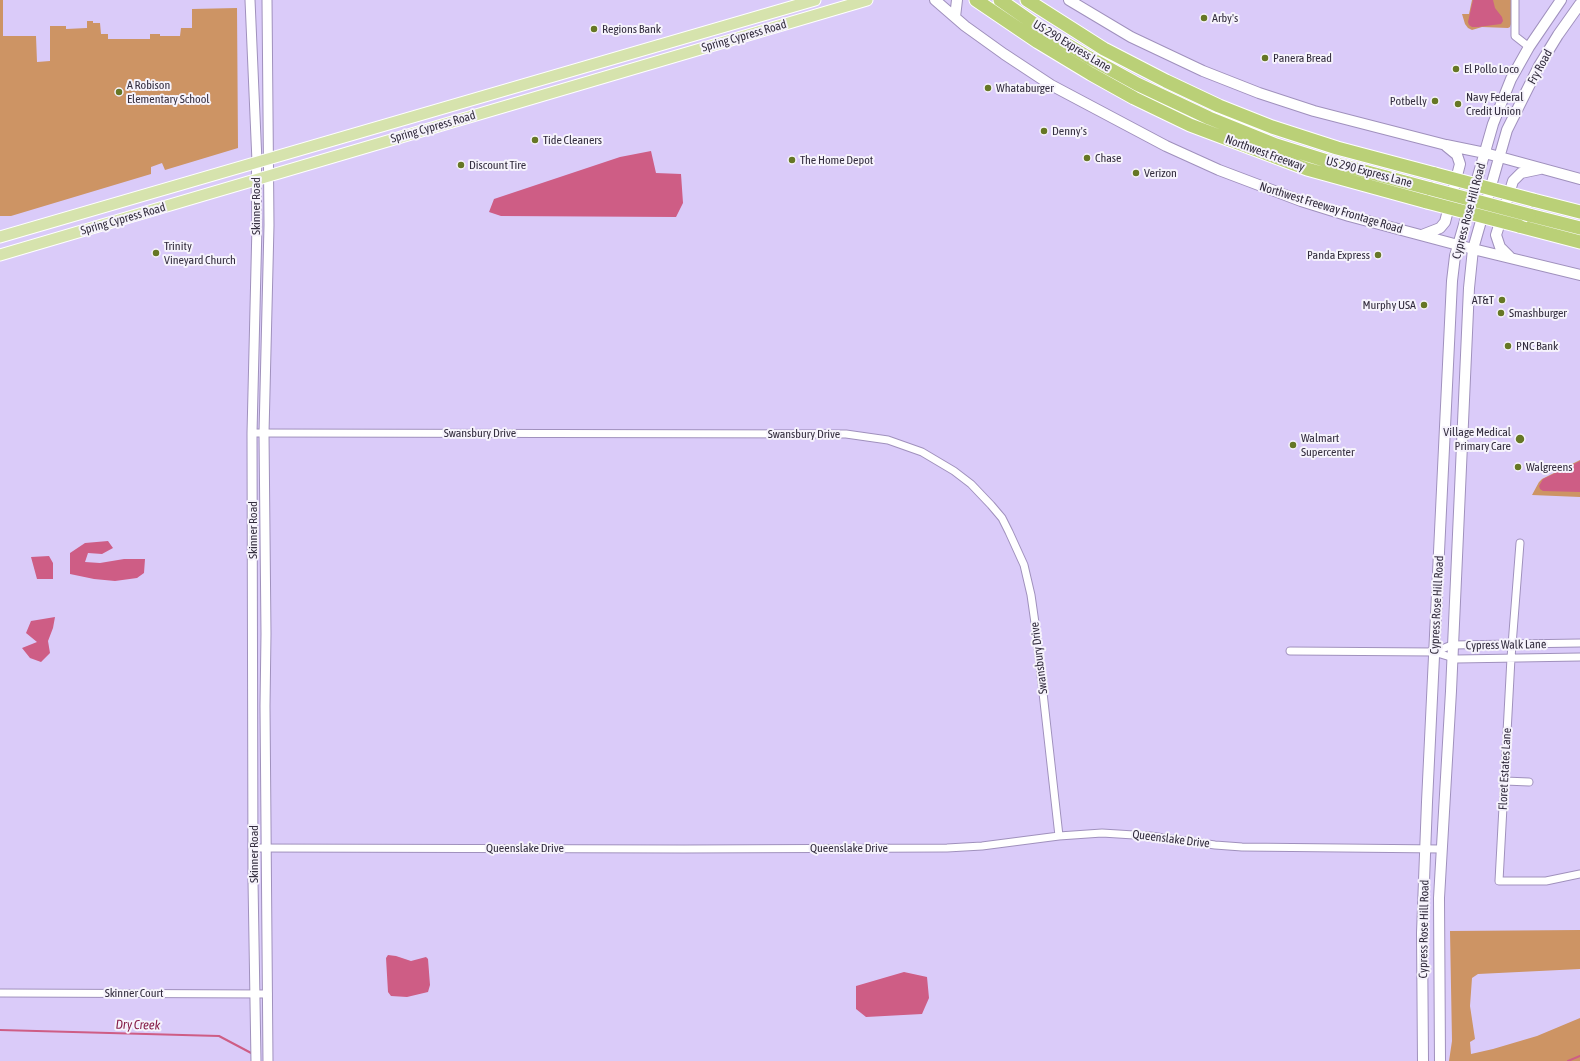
<!DOCTYPE html>
<html>
<head>
<meta charset="utf-8">
<style>
	body { margin:0 }
	canvas { display:block; background:#dacbf9 }
</style>
</head>
<body>
<canvas width="1580" height="1061"></canvas>
<script>
const g = document.querySelector('canvas').getContext('2d');
g.lineJoin = 'round';
function paint(path, color) { g.fillStyle = color; g.fill(path, 'evenodd'); }
const shape = rows => new Path2D(rows.map(r => 'M' + r).join(''));
function stroke(path, color, width, dash) { g.strokeStyle = color; g.lineWidth = width; g.lineCap = dash ? 'butt' : 'round'; g.setLineDash(dash || []); g.stroke(path); }
function write(font, color, halo, rows, align = 'center') {
  g.font = font + ' "Asap Condensed",sans-serif'; g.lineWidth = 4; g.setLineDash([]); g.textBaseline = 'middle'; g.strokeStyle = halo; g.fillStyle = color; for (const [text, x, y, turn = 0] of rows) {
    g.save(); g.translate(x, y); g.rotate((+turn || 0) * Math.PI / 180); g.textAlign = isNaN(turn) ? turn : align; if (halo) g.strokeText(text, 0, 0); g.fillText(text, 0, 0); g.restore();
  }
}
paint(shape([
	[0,0,3,0,3,36,36,36,37,62,50,61,50,26,66,26,66,29,87,28,87,21,93,21,93,23,100,23,101,34,108,34,108,39,150,39,150,34,160,34,160,36,180,36,181,28,192,28,192,9,237,8,238,148,165,170,162,163,151,167,151,174,11,216,0,216],
	[1472,0,1513,0,1513,18,1510,27,1508,28,1482,27,1472,30,1468,28,1465,24,1462,14,1469,14],
	[1580,460,1580,497,1532,495,1539,482,1542,479],
	[1580,930,1580,969,1478,974,1472,978,1470,1006,1475,1039,1470,1042,1471,1054,1493,1049,1537,1036,1580,1018,1580,1061,1449,1061,1452,1041,1450,931]
]), '#cd9464');
paint(shape([
	[1473,0,1493,0,1495,8,1502,17,1503,21,1501,24,1478,27,1472,27,1469,25,1468,22],
	[651,151,656,173,681,174,683,203,676,217,501,216,489,212,494,199,620,157],
	[1580,461,1580,492,1543,491,1540,489,1539,486,1543,479],
	[108,541,113,548,102,554,88,553,85,562,100,563,124,559,145,559,144,573,137,578,115,581,94,579,70,574,70,553,85,543],
	[49,556,53,563,53,579,37,579,31,557],
	[55,617,53,628,48,641,50,653,41,662,30,658,22,648,37,642,26,633,31,621],
	[388,955,396,956,411,961,426,957,428,959,430,985,428,992,407,997,391,996,388,992,386,958],
	[904,972,927,977,929,998,922,1014,866,1017,856,1009,856,986]
]), '#ce5d85');
stroke(shape([
	[0,1030,219,1036,253,1054],
	[1568,1061,1580,1056]
]), '#ce5d85', 2);
const minor = shape([
	[1515,0,1515,36,1529,47],
	[252,433,846,434,888,440,922,452,954,471,971,484,991,505,1002,518,1009,532,1024,565,1031,595,1036,630,1059,836],
	[1520,543,1511,658,1499,881,1546,881,1580,874],
	[1290,651,1434,652,1457,659,1580,657],
	[1434,652,1452,645,1580,643],
	[1505,781,1529,782],
	[254,848,684,849,947,848,982,846,1059,836,1102,833,1150,836,1215,845,1242,847,1441,849],
	[0,993,268,994]
]);
const tertiary = shape([
	[250,0,257,162,256,180,257,225,252,433,253,881,256,1061],
	[267,0,269,225,264,433,266,634,265,706,268,1061]
]);
const secondary = shape([
	[935,0,965,26,1004,54,1051,85,1166,146,1219,170,1301,201,1349,216,1473,249,1580,275],
	[1069,0,1131,37,1203,71,1259,93,1314,111,1446,145,1485,153,1580,179],
	[955,17,957,0],
	[1422,235,1440,228,1445,222,1460,164,1457,155,1446,146],
	[1510,257,1500,247,1496,235,1513,181,1521,173,1540,169],
	[1423,1061,1422,933,1427,802,1452,281,1455,256,1493,124,1511,79,1529,47,1561,0],
	[1440,1061,1439,898,1451,691,1469,288,1473,249,1507,130,1539,66,1558,35,1580,4]
]);
const primary = shape([
	[0,237,815,0],
	[0,255,867,0]
]);
const motorway = shape([
	[976,0,1038,42,1091,74,1134,98,1190,125,1307,169,1427,202],
	[1000,0,1043,30,1088,57,1137,84,1209,118,1276,145,1330,162,1431,189],
	[1027,0,1104,49,1166,81,1219,106,1272,127,1337,148,1435,174],
	[1533,200,1580,212],
	[1529,215,1580,228],
	[1519,226,1580,242]
]);
stroke(minor, '#a091bd', 9);
stroke(tertiary, '#a091bd', 11);
stroke(secondary, '#a091bd', 12);
stroke(primary, '#fff', 13);
stroke(motorway, '#fff', 15);
stroke(minor, '#fff', 7);
stroke(tertiary, '#fff', 9);
stroke(secondary, '#fff', 10);
stroke(primary, '#d6e3ad', 11);
stroke(motorway, '#bad077', 13);
const motorwayBridge = shape([
	[1435,174,1533,200],
	[1431,189,1529,215],
	[1427,202,1519,226]
]);
stroke(motorwayBridge, '#fff', 15, []);
stroke(motorwayBridge, '#bad077', 13);
for (const [x, y, r, color] of [
	[1204,18,4,"#667725"],
	[594,29,4,"#667725"],
	[1265,58,4,"#667725"],
	[1456,69,4,"#667725"],
	[988,88,4,"#667725"],
	[119,92,4,"#667725"],
	[1435,101,4,"#667725"],
	[1458,104,4,"#667725"],
	[1044,131,4,"#667725"],
	[535,140,4,"#667725"],
	[1087,158,4,"#667725"],
	[792,160,4,"#667725"],
	[461,165,4,"#667725"],
	[1136,173,4,"#667725"],
	[156,253,4,"#667725"],
	[1378,255,4,"#667725"],
	[1502,300,4,"#667725"],
	[1424,305,4,"#667725"],
	[1501,313,4,"#667725"],
	[1508,346,4,"#667725"],
	[1520,439,5,"#667725"],
	[1293,445,4,"#667725"],
	[1518,467,4,"#667725"]
]) { const dot = new Path2D(); dot.arc(x, y, r, 0, 2 * Math.PI); g.fillStyle = color; g.fill(dot); stroke(dot, '#f6f3fc', 1.5); }
write('12px', '#332d3e', '#f6f3fc', [
	["Arby's",1212,18],
	["Regions Bank",602,29],
	["Panera Bread",1273,58],
	["El Pollo Loco",1464,69],
	["A Robison",127,85],
	["Elementary School",127,99],
	["Whataburger",996,88],
	["Navy Federal",1466,97],
	["Credit Union",1466,111],
	["Potbelly",1427,101,"right"],
	["Denny's",1052,131],
	["Tide Cleaners",543,140],
	["Chase",1095,158],
	["The Home Depot",800,160],
	["Discount Tire",469,165],
	["Verizon",1144,173],
	["Trinity",164,246],
	["Vineyard Church",164,260],
	["Panda Express",1370,255,"right"],
	["AT&T",1494,300,"right"],
	["Murphy USA",1416,305,"right"],
	["Smashburger",1509,313],
	["PNC Bank",1516,346],
	["Village Medical",1511,432,"right"],
	["Primary Care",1511,446,"right"],
	["Walmart",1301,438],
	["Supercenter",1301,452],
	["Walgreens",1526,467]
], 'left');
write('12px', '#332d3e', '#f6f3fc', [
	["Spring Cypress Road",744,36,-16],
	["US 290 Express Lane",1072,46,31],
	["Fry Road",1540,67,-61],
	["Spring Cypress Road",433,127,-16],
	["Northwest Freeway",1265,153,20],
	["US 290 Express Lane",1369,172,15],
	["Skinner Road",256,206,-90],
	["Northwest Freeway Frontage Road",1331,208,17],
	["Cypress Rose Hill Road",1469,211,-75],
	["Spring Cypress Road",123,219,-16],
	["Swansbury Drive",480,433],
	["Swansbury Drive",804,434],
	["Skinner Road",253,530,-90],
	["Cypress Rose Hill Road",1437,605,-87],
	["Cypress Walk Lane",1506,645,-1],
	["Swansbury Drive",1039,658,-97],
	["Floret Estates Lane",1505,769,-87],
	["Queenslake Drive",1171,839,7],
	["Queenslake Drive",525,848],
	["Queenslake Drive",849,848],
	["Skinner Road",254,854,-90],
	["Cypress Rose Hill Road",1424,929,-89],
	["Skinner Court",134,993]
]);
write('italic 13px', '#87204a', '#f6f3fc', [
	["Dry Creek",138,1025,1]
]);
</script>
</body>
</html>
